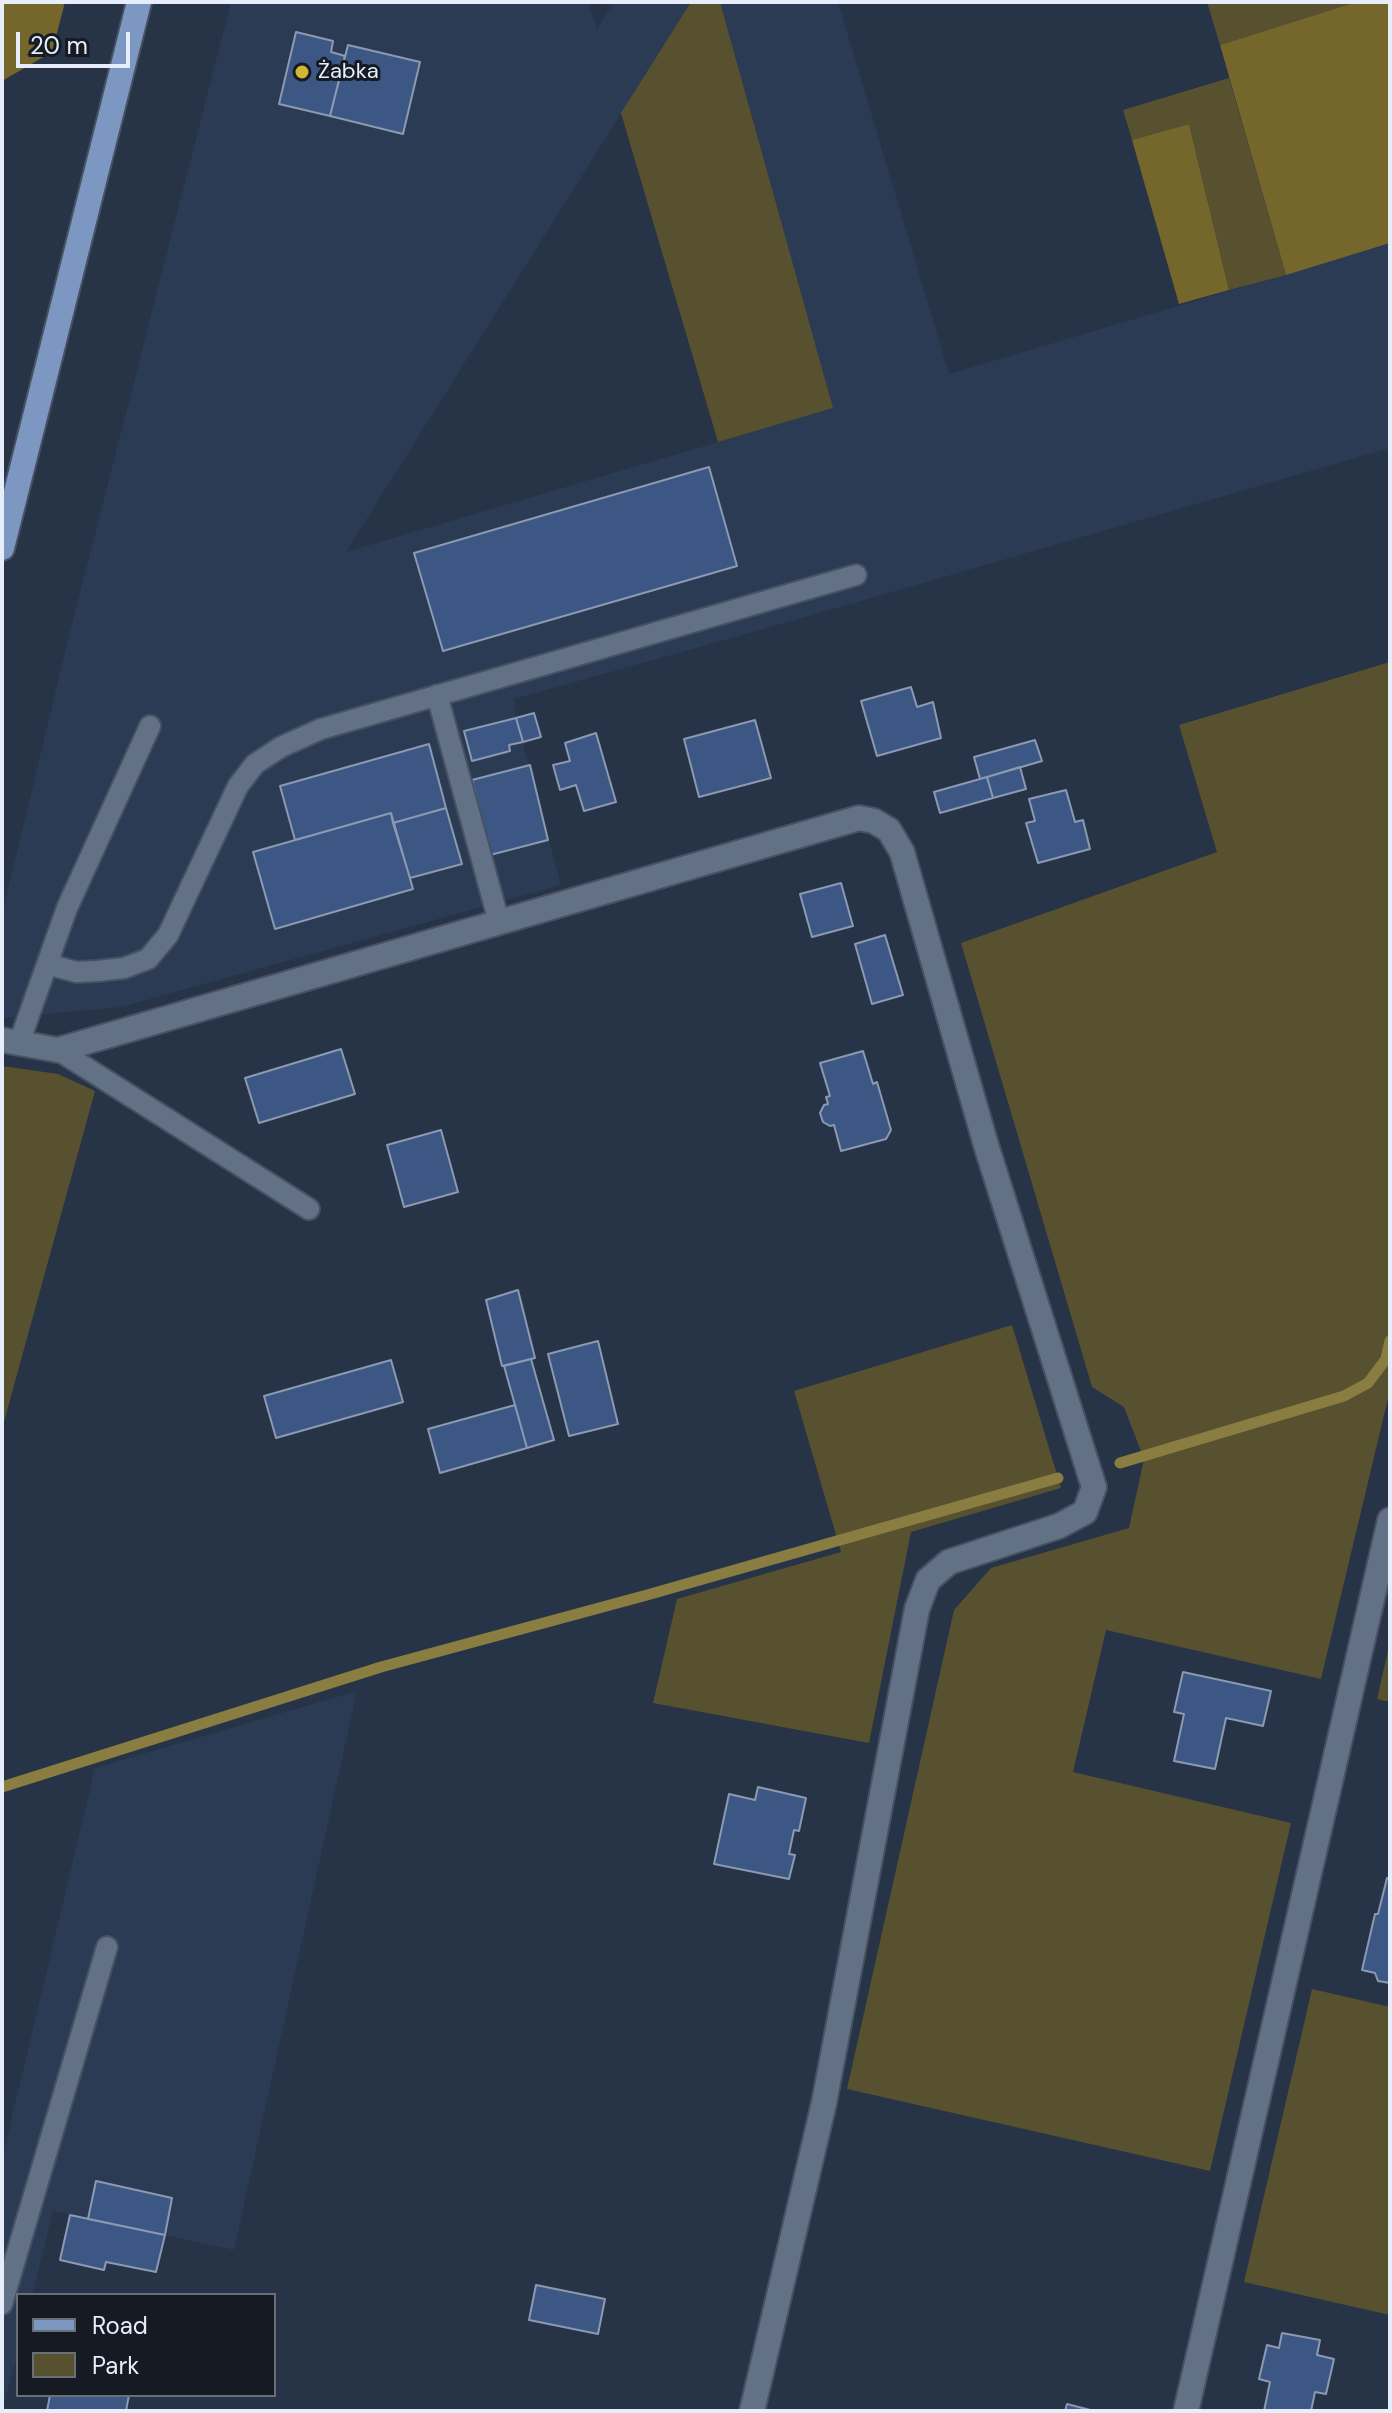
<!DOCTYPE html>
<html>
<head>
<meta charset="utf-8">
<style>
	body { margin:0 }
	#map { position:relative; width:1392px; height:2413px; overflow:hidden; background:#273346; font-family:"DM Sans",sans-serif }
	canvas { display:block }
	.frame { position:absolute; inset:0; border:4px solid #e6eefb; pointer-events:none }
	.legend { position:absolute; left:16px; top:2293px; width:260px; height:104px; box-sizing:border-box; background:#151a23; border:2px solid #696f79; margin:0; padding:10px 14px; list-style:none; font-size:24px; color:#e6eefb }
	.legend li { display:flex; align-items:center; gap:16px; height:40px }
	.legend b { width:40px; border:2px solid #696f79 }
	.scale { position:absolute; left:16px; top:32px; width:114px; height:36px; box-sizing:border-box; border:4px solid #e6eefb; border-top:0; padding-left:10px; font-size:24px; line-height:28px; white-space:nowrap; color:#e6eefb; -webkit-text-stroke:6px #151a23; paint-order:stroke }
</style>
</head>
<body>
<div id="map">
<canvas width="1392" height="2413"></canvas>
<div class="frame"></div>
<ul class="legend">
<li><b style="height:10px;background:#7d97c3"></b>Road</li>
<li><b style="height:22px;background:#585130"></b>Park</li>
</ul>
<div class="scale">20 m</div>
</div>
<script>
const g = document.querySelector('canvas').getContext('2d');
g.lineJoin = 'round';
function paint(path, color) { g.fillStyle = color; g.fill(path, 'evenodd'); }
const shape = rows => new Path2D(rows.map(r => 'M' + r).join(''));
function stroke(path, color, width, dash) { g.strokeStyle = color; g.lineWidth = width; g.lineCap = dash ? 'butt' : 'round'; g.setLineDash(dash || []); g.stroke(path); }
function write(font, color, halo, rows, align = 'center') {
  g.font = font + ' "DM Sans",sans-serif'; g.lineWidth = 6; g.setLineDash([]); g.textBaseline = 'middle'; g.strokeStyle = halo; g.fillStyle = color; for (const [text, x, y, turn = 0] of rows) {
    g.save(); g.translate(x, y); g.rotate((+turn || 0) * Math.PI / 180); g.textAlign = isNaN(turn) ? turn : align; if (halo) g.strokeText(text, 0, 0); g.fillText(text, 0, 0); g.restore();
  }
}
paint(shape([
	[231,2,588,2,597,29,614,2,691,2,346,552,833,408,720,2,838,2,949,374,1390,243,1390,448,757,631,514,699,516,718,561,885,121,1007,2,1018,2,914,69,636],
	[357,1691,234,2250,53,2211,32,2295,18,2295,18,2352,2,2411,2,2159,95,1768]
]), '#2c3b54');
paint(shape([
	[691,2,720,2,833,408,718,442,621,113],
	[1207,2,1356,2,1220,45],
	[1229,78,1286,275,1229,290,1189,124,1132,140,1123,110],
	[1390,662,1390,1390,1321,1679,1106,1630,1073,1772,1291,1823,1210,2171,847,2089,954,1610,991,1568,1129,1528,1144,1459,1124,1407,1092,1387,961,943,1217,852,1179,725],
	[2,1066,58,1074,95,1091,2,1429],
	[1012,1325,1061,1488,911,1532,869,1743,653,1703,677,1599,841,1552,794,1391],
	[1390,1642,1390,1702,1377,1699],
	[1312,1989,1390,2007,1390,2315,1244,2282]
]), '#585130');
paint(shape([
	[2,2,65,2,52,52,2,81],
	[1356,2,1390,2,1390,243,1286,275,1220,45],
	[1189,124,1229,290,1179,304,1132,140]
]), '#75672b');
stroke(shape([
	[1120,1463,1344,1396,1368,1383,1386,1359,1390,1341],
	[2,1787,381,1667,647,1595,1058,1478]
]), '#8a7d41', 11);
const building = shape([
	[296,32,333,41,331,52,345,56,330,116,279,104,296,32],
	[348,45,420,62,403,134,330,116,348,45],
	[709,467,737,566,443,651,414,553,709,467],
	[911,687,917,707,933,702,941,738,877,756,861,701,911,687],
	[534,713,541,737,523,742,516,718,534,713],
	[516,718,523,742,509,745,510,751,472,761,464,731,516,718],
	[755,720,771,778,699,797,684,739,755,720],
	[596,733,616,802,584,811,576,785,560,790,553,765,570,761,565,743,596,733],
	[1035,740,1042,761,980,779,974,757,1035,740],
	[429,744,446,808,393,823,391,813,295,840,280,786,429,744],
	[530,765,548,840,490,855,472,780,530,765],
	[1020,767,1026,789,993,798,987,777,1020,767],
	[987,777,993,798,940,813,934,792,987,777],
	[1066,790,1075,822,1083,820,1090,849,1038,863,1026,823,1035,821,1029,799,1066,790],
	[446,808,462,864,410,878,393,823,446,808],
	[391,813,413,889,275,929,253,852,391,813],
	[841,883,853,926,812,937,800,894,841,883],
	[885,935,903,995,872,1004,855,944,885,935],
	[341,1049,355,1094,259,1123,245,1078,341,1049],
	[863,1051,873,1084,877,1082,891,1130,886,1139,841,1151,834,1125,830,1126,823,1122,820,1113,824,1105,828,1104,826,1097,830,1096,820,1063,863,1051],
	[441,1130,458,1192,404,1207,387,1145,441,1130],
	[518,1290,535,1358,502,1366,486,1300,518,1290],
	[598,1341,618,1424,569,1436,548,1354,598,1341],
	[531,1359,554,1440,527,1448,504,1366,531,1359],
	[391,1360,403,1402,276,1438,264,1396,391,1360],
	[515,1405,527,1448,440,1473,428,1429,515,1405],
	[1183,1672,1271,1691,1263,1726,1226,1718,1215,1769,1174,1761,1184,1714,1174,1712,1183,1672],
	[758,1787,806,1798,799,1831,794,1830,789,1854,795,1855,789,1879,714,1864,729,1794,755,1800,758,1787],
	[1387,1878,1390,1879,1390,1983,1378,1981,1375,1973,1362,1970,1375,1914,1378,1914,1387,1878],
	[96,2181,172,2198,165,2235,88,2219,96,2181],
	[70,2215,165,2235,156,2272,106,2262,104,2270,60,2260,70,2215],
	[536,2285,605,2299,598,2334,529,2320,536,2285],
	[1282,2333,1320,2340,1317,2355,1334,2359,1326,2394,1315,2392,1311,2411,1264,2411,1270,2382,1259,2379,1267,2345,1279,2348,1282,2333],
	[50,2395,129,2395,126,2411,47,2411,50,2395],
	[1067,2404,1094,2411,1065,2411,1067,2404]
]);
paint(building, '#3c5784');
stroke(building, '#8c9ab1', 2);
const lane = shape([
	[437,695,499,922],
	[47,964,76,972,98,971,124,968,148,959,168,935,238,786,255,764,281,747,321,729,856,575],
	[19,1043,67,908,150,726],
	[58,1050,309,1209],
	[2,2304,107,1947]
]);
const street = shape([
	[2,1040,58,1050,859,818,874,821,889,830,902,852,986,1145,1094,1487,1085,1512,1059,1526,949,1562,928,1580,917,1609,824,2103,752,2411],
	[1186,2411,1390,1520]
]);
const primary = shape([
	[2,548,139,2]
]);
stroke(lane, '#485162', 24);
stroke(street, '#485162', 28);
stroke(primary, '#485162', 28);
stroke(lane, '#637187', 20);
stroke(street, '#637187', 24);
stroke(primary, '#7d97c3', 24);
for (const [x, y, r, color] of [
	[302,72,8,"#d2b736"]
]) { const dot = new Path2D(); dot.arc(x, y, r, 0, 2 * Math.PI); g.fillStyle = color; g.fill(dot); stroke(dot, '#151a23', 3); }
write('22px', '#e6eefb', '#151a23', [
	["Żabka",318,72]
], 'left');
</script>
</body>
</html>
